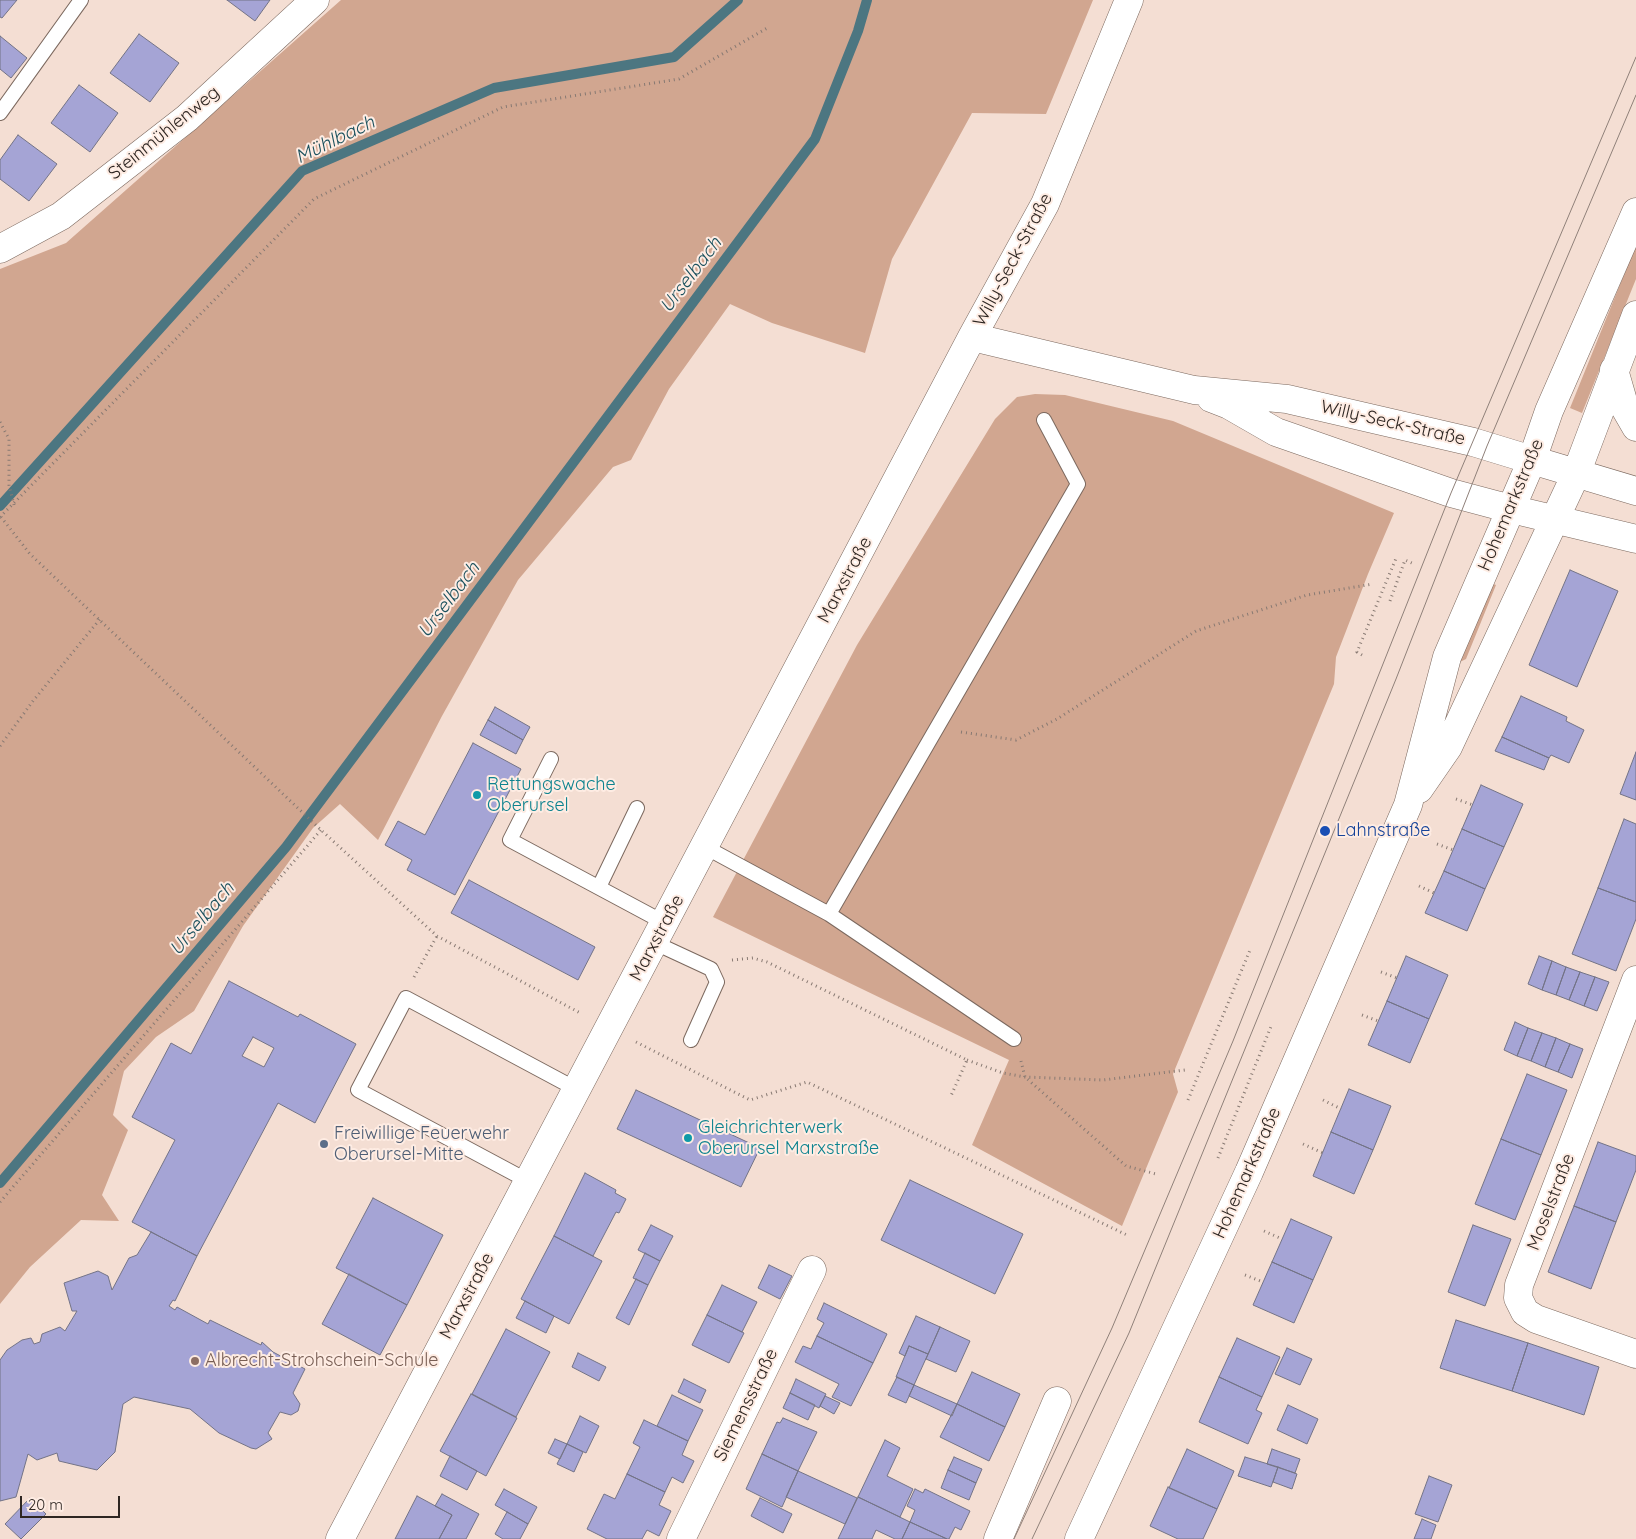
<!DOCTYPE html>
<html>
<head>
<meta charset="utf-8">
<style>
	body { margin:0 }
	#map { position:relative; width:1636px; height:1539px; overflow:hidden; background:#f4ded3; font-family:Quicksand,sans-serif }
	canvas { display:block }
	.scale { position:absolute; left:20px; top:1496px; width:100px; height:22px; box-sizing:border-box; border:2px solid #2e2622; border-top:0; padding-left:6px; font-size:15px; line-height:18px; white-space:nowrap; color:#2e2622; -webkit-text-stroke:4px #feece3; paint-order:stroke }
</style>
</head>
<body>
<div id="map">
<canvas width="1636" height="1539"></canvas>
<div class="scale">20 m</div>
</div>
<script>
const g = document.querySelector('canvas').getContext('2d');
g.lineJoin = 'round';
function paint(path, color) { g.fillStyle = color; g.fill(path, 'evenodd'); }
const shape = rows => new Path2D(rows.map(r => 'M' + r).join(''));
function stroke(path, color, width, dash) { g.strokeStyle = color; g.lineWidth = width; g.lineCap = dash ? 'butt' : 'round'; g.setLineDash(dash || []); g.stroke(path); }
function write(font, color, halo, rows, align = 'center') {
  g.font = font + ' Quicksand,sans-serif'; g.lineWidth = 4; g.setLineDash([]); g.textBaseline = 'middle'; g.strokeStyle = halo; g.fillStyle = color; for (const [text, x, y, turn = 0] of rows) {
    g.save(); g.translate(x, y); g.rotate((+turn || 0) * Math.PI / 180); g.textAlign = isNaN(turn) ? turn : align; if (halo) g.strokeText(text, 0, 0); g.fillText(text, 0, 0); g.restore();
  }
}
paint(shape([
	[341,0,1093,0,1046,114,972,113,892,259,865,353,772,323,730,304,669,389,631,460,613,467,518,580,442,716,378,840,340,804,313,828,243,926,194,1011,156,1037,124,1071,113,1115,128,1130,102,1195,119,1221,81,1220,30,1267,0,1304,0,269,66,243],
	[1636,245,1636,279,1582,413,1570,408],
	[1035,394,1065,395,1173,421,1394,513,1368,574,1336,657,1334,684,1173,1074,1178,1092,1122,1226,972,1145,1009,1060,713,917,857,645,995,419,1017,397],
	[1485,580,1496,585,1466,659,1458,663]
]), '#d1a690');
stroke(shape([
	[0,506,302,171,494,88,674,57,738,0],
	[0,1183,286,847,815,139,858,31,867,0]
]), '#4c7681', 10);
const building = shape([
	[0,0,17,0,2,18,0,17,0,0],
	[227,0,270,0,255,21,227,0],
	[139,34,179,63,150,102,110,73,139,34],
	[0,36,27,58,11,78,0,69,0,36],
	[79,85,118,113,90,152,51,123,79,85],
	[18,135,57,164,29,201,0,179,0,160,18,135],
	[1570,570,1618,591,1577,687,1529,665,1570,570],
	[1521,696,1567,717,1566,721,1584,730,1569,763,1551,755,1549,758,1502,737,1521,696],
	[495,707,530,727,523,740,488,720,495,707],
	[488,720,523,740,516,754,480,735,488,720],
	[1502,737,1549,758,1544,770,1495,751,1502,737],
	[473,743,521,769,455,895,407,870,412,860,385,845,398,821,425,835,473,743],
	[1636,752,1636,800,1620,794,1636,752],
	[1481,785,1523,804,1504,847,1462,829,1481,785],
	[1624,819,1636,824,1636,902,1598,888,1624,819],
	[1462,829,1504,847,1485,889,1444,871,1462,829],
	[1444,871,1485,889,1467,931,1425,913,1444,871],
	[469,880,595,947,578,980,451,913,469,880],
	[1598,888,1636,902,1636,919,1616,971,1572,954,1598,888],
	[1406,956,1448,975,1429,1019,1387,1001,1406,956],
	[1539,956,1552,961,1542,990,1528,984,1539,956],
	[1552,961,1566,967,1556,995,1542,990,1552,961],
	[1566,967,1580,972,1569,1000,1556,995,1566,967],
	[1580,972,1595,977,1584,1006,1569,1000,1580,972],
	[1595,977,1609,982,1597,1011,1584,1006,1595,977],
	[229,981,298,1017,300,1014,356,1044,315,1123,278,1103,197,1256,132,1222,175,1140,132,1117,171,1043,191,1054,229,981],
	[253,1037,274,1048,264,1067,242,1056,253,1037],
	[1387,1001,1429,1019,1410,1063,1368,1045,1387,1001],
	[1515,1022,1528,1028,1517,1056,1504,1050,1515,1022],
	[1528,1028,1542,1033,1531,1061,1517,1056,1528,1028],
	[1542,1033,1556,1038,1545,1067,1531,1061,1542,1033],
	[1556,1038,1570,1044,1558,1072,1545,1067,1556,1038],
	[1570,1044,1583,1049,1572,1078,1558,1072,1570,1044],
	[1527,1074,1567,1090,1541,1155,1501,1139,1527,1074],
	[1349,1089,1391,1106,1373,1150,1331,1132,1349,1089],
	[636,1090,760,1148,741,1187,617,1129,636,1090],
	[1331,1132,1373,1150,1354,1194,1313,1176,1331,1132],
	[1501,1139,1541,1155,1515,1220,1475,1204,1501,1139],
	[1598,1142,1636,1156,1636,1170,1616,1222,1574,1206,1598,1142],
	[585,1173,616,1190,615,1193,626,1199,619,1213,616,1212,593,1256,554,1236,585,1173],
	[910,1180,1023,1234,995,1294,881,1240,910,1180],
	[373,1198,443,1235,407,1305,336,1268,373,1198],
	[1574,1206,1616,1222,1591,1289,1548,1272,1574,1206],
	[1291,1219,1332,1237,1313,1280,1272,1262,1291,1219],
	[651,1225,673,1236,660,1261,638,1250,651,1225],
	[1473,1225,1511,1239,1485,1306,1448,1292,1473,1225],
	[151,1232,197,1256,175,1301,173,1300,169,1306,175,1310,177,1307,208,1324,210,1320,261,1345,262,1342,273,1352,305,1369,293,1393,300,1404,298,1411,291,1415,280,1412,268,1433,272,1439,256,1449,251,1448,219,1433,190,1409,134,1397,123,1404,115,1452,97,1470,59,1461,57,1453,37,1460,28,1454,16,1497,0,1501,0,1360,7,1350,22,1340,31,1338,34,1344,40,1342,42,1334,60,1327,65,1331,77,1311,72,1311,64,1283,98,1271,108,1276,112,1290,129,1258,137,1255,151,1232],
	[554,1236,602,1261,569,1324,521,1299,554,1236],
	[645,1253,660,1261,648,1285,633,1278,645,1253],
	[1272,1262,1313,1280,1294,1323,1253,1305,1272,1262],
	[769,1265,792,1276,780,1299,758,1288,769,1265],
	[349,1274,407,1305,380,1355,322,1324,349,1274],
	[636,1279,648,1285,629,1325,616,1318,636,1279],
	[722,1285,757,1302,742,1332,707,1315,722,1285],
	[525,1301,554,1316,546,1333,516,1318,525,1301],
	[824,1303,887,1334,873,1363,817,1336,824,1323,817,1319,824,1303],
	[707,1315,744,1333,729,1363,692,1345,707,1315],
	[916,1316,940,1327,928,1354,909,1346,905,1356,899,1353,916,1316],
	[1456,1320,1528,1343,1512,1391,1440,1368,1456,1320],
	[940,1327,970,1341,956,1372,926,1359,940,1327],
	[506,1329,550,1352,516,1417,472,1394,506,1329],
	[817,1336,873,1363,851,1406,832,1397,839,1384,795,1362,803,1346,811,1349,817,1336],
	[1237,1338,1280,1357,1262,1397,1219,1377,1237,1338],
	[1528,1343,1599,1367,1584,1415,1512,1391,1528,1343],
	[909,1346,928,1354,914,1385,896,1377,909,1346],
	[1287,1348,1312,1359,1300,1385,1275,1374,1287,1348],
	[578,1353,606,1367,599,1381,572,1367,578,1353],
	[972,1372,1020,1394,1005,1427,957,1404,972,1372],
	[897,1377,914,1385,906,1403,888,1395,897,1377],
	[1219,1377,1262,1397,1256,1410,1262,1413,1248,1444,1199,1422,1219,1377],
	[684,1379,706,1390,700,1403,678,1392,684,1379],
	[796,1379,826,1394,819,1408,790,1393,796,1379],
	[914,1385,957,1404,952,1416,909,1396,914,1385],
	[790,1393,815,1405,808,1420,783,1408,790,1393],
	[471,1394,517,1418,486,1476,440,1451,471,1394],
	[672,1395,703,1410,688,1441,657,1426,672,1395],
	[825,1396,840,1403,834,1414,820,1406,825,1396],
	[957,1404,1005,1427,989,1461,940,1437,957,1404],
	[1288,1405,1318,1419,1307,1444,1277,1430,1288,1405],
	[580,1416,599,1426,586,1453,567,1444,580,1416],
	[783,1418,817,1432,798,1471,762,1454,777,1422,780,1423,783,1418],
	[644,1420,688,1441,682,1455,694,1461,683,1483,672,1477,665,1492,627,1474,640,1447,633,1443,644,1420],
	[555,1439,567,1444,560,1459,548,1453,555,1439],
	[885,1440,900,1448,887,1476,913,1489,900,1517,858,1497,885,1440],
	[567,1444,583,1452,574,1472,557,1464,567,1444],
	[1187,1449,1234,1471,1217,1509,1169,1488,1187,1449],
	[1272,1449,1300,1459,1295,1473,1267,1464,1272,1449],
	[762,1454,798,1471,782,1507,746,1489,762,1454],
	[450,1456,477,1471,467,1490,440,1476,450,1456],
	[954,1457,982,1469,976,1483,948,1470,954,1457],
	[1245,1457,1278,1467,1271,1487,1238,1476,1245,1457],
	[1278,1467,1297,1474,1292,1489,1273,1482,1278,1467],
	[948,1470,976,1483,969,1500,941,1488,948,1470],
	[798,1471,857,1498,845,1524,786,1497,798,1471],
	[627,1474,665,1492,659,1505,671,1511,659,1536,647,1530,642,1539,607,1539,587,1529,604,1494,615,1499,627,1474],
	[1429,1476,1452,1485,1438,1522,1415,1514,1429,1476],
	[1168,1487,1217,1509,1203,1539,1178,1539,1150,1526,1168,1487],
	[504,1489,537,1507,528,1524,495,1505,504,1489],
	[915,1489,923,1493,925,1489,970,1511,961,1530,955,1527,949,1539,947,1539,910,1522,915,1510,907,1506,915,1489],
	[442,1494,479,1514,466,1539,439,1539,452,1515,435,1506,442,1494],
	[417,1496,452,1515,439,1539,395,1539,417,1496],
	[858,1497,910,1522,902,1539,895,1539,876,1530,872,1539,838,1539,858,1497],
	[30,1498,46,1514,21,1539,5,1524,30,1498],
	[760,1498,792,1514,783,1533,751,1516,760,1498],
	[507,1512,528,1524,520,1539,503,1539,495,1534,507,1512],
	[1422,1519,1436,1525,1431,1539,1414,1539,1422,1519],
	[910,1522,947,1539,902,1539,910,1522]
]);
paint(building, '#a5a4d5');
stroke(building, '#737386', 1);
const lane = shape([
	[0,113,81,0],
	[551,759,510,840,665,923],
	[705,847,829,914,1078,484,1044,420],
	[599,887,637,808],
	[829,914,1014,1039],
	[655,943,711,969,717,982,691,1040],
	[528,1181,358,1090,406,998,576,1089]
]);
const street = shape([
	[1129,0,1045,204,972,337,1194,390,1287,399,1473,442,1532,460],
	[0,249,61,216,187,118,315,0],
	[1211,398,1229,405,1276,432,1451,493,1511,509],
	[1636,980,1519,1285,1518,1298,1525,1312,1536,1319,1636,1354],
	[340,1539,972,337],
	[681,1539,812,1270],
	[998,1539,1057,1401]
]);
const secondary = shape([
	[1614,370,1625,408,1636,427],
	[1532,460,1636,491],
	[1511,509,1636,539],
	[1419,789,1448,747,1576,474,1636,315],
	[1079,1539,1249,1172,1408,805,1447,657,1532,460,1549,411,1636,212]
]);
stroke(lane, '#7c695f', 16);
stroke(street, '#7c695f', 29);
stroke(secondary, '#7c695f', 29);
stroke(shape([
	[0,422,9,439,9,485,14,505],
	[0,517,314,199,503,107,679,79,769,27],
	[1,517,30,554,321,830,437,936,582,1014],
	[1390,601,1405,560,1414,564],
	[1362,655,1357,652,1397,556],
	[961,732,1016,740,1057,719,1196,631,1307,595,1373,584],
	[0,746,33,701,100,619],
	[1456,799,1473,805],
	[1437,844,1453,850],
	[1419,886,1434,893],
	[732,960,753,958,767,962,967,1060,950,1098],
	[1381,972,1397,978],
	[414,977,437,936],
	[1362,1015,1378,1021],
	[636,1042,750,1100,807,1082,1129,1236],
	[967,1060,1003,1073,1025,1077,1103,1080,1185,1070],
	[1021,1061,1025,1077,1126,1166,1156,1174],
	[1188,1100,1250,950],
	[1323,1100,1341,1109],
	[1303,1144,1323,1153],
	[1218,1158,1272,1024],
	[0,1202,321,830],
	[1264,1231,1282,1239],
	[1245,1275,1263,1282]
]), '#877972', 3, [1, 4]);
stroke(lane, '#fff', 14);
stroke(street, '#fff', 28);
stroke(secondary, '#fff', 28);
stroke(shape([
	[1014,1539,1112,1328,1233,1041,1451,493,1636,57],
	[1032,1539,1129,1333,1396,679,1487,446,1636,95]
]), '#8f8079', 1);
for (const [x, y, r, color] of [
	[477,795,5,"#0f9aa8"],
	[1325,831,6,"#1a4fb4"],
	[688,1138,5,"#0f9aa8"],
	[324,1144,5,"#5c6f8a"],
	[195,1361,5,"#8d6e63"]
]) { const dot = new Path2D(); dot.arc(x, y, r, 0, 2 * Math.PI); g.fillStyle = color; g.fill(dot); stroke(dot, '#feece3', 2); }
write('18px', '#2e2622', '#feece3', [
	["Steinmühlenweg",164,133,-39],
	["Willy-Seck-Straße",1013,260,-62],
	["Willy-Seck-Straße",1393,423,13],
	["Hohemarkstraße",1511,505,-67],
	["Marxstraße",845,580,-62],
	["Marxstraße",657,938,-62],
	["Hohemarkstraße",1247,1173,-66],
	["Moselstraße",1551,1202,-69],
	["Marxstraße",467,1296,-62],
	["Siemensstraße",746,1405,-64]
]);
write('18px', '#0d838f', '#feece3', [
	["Rettungswache",487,785],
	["Oberursel",487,806],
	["Gleichrichterwerk",698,1128],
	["Oberursel Marxstraße",698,1149]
], 'left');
write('18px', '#164399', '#feece3', [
	["Lahnstraße",1336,831]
], 'left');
write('18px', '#4e5e75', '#feece3', [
	["Freiwillige Feuerwehr",334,1134],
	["Oberursel-Mitte",334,1155]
], 'left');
write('18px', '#785e54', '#feece3', [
	["Albrecht-Strohschein-Schule",205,1361]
], 'left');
write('italic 19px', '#1a515e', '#feece3', [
	["Mühlbach",335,140,-26],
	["Urselbach",691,275,-53],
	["Urselbach",449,600,-53],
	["Urselbach",202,919,-50]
]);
</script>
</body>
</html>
